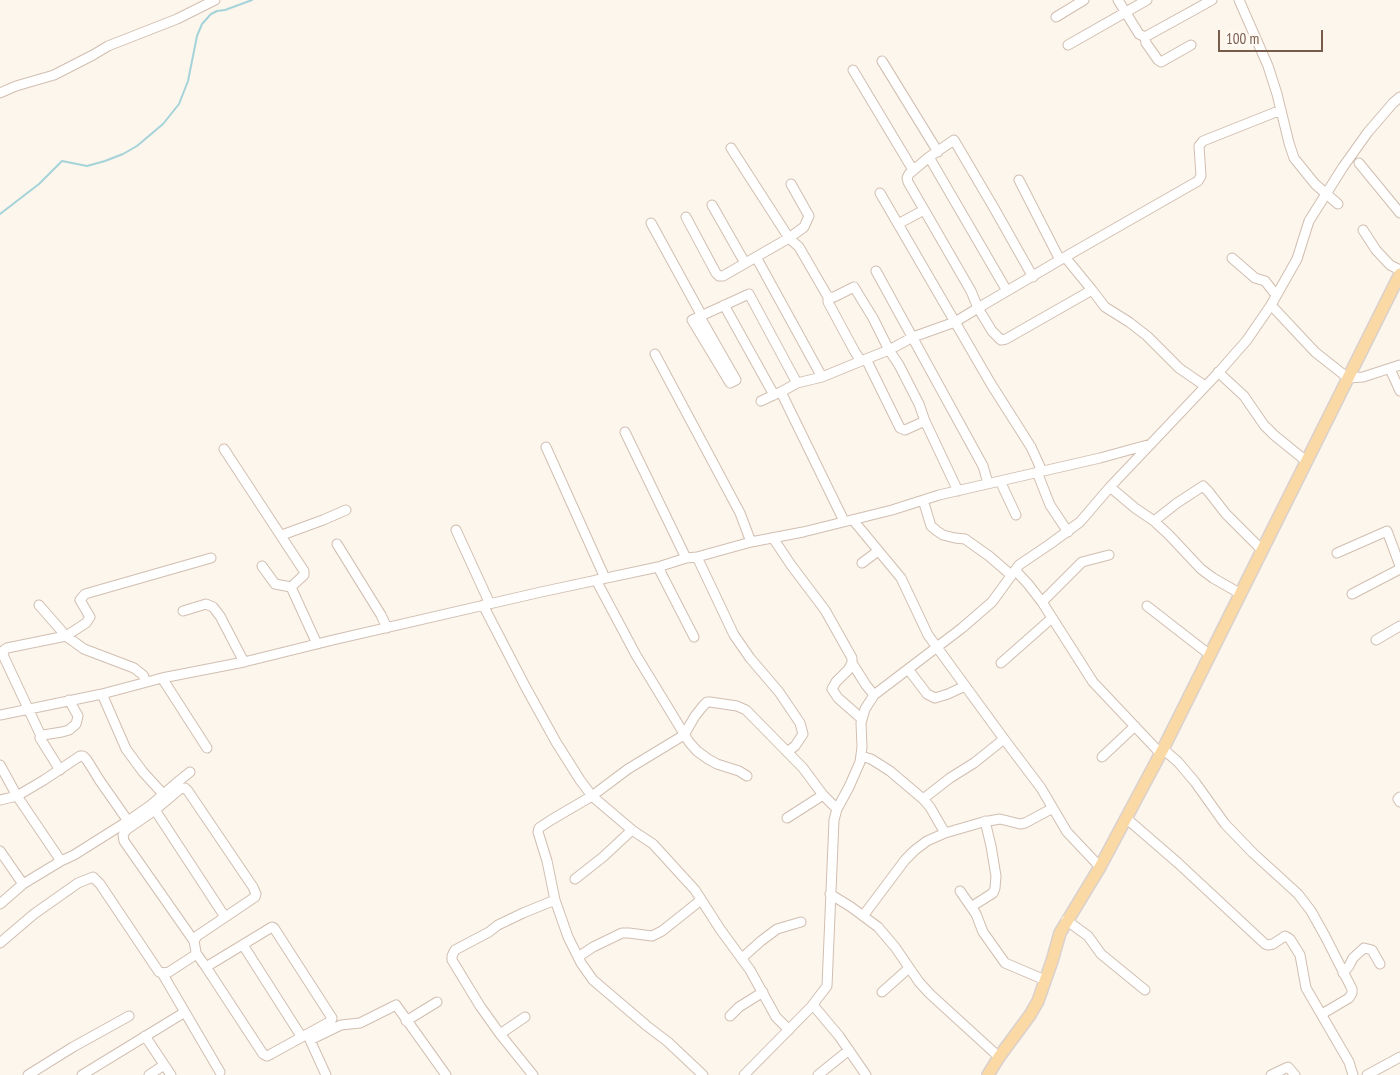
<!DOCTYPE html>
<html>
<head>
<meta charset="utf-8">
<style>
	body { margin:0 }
	#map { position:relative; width:1400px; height:1075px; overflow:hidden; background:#fdf6ec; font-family:"PT Sans Narrow",sans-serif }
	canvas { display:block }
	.scale { position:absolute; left:1218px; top:30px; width:105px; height:22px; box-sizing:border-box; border:2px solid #7a5c4d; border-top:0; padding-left:6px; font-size:15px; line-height:18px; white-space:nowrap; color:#7a5c4d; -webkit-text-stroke:4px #fffaf3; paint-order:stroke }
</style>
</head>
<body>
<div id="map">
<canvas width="1400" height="1075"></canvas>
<div class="scale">100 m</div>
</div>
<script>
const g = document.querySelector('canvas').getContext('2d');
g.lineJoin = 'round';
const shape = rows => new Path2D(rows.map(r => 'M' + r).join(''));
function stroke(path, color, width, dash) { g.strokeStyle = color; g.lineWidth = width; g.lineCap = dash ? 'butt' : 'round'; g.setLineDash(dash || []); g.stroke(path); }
stroke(shape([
	[0,214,39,184,62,161,87,166,105,161,123,154,137,146,163,124,179,104,188,81,197,36,202,24,211,14,217,11,225,10,252,0]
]), '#a5d3da', 2);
const minor = shape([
	[1118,0,1139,34,1145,37,1212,0],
	[1239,0,1268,66,1277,94,1289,143,1294,158,1315,184,1338,204],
	[1056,17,1084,0],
	[1145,37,1146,43,1158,60,1161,62,1191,45],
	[1068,45,1147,0],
	[882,61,938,152],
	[853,70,913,170],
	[0,93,16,86,54,75,93,55,108,46,177,19,215,0],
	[731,148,789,238,799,247,828,297],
	[929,157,1007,291],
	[1359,163,1400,213],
	[1019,180,1060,260],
	[712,205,745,263],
	[686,217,716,273,719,276,723,276,789,238,804,227,809,216,791,184],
	[651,223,702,316],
	[898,224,924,210],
	[1363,230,1376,250,1390,265,1400,270],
	[756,257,822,377],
	[1065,257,1198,181,1201,176,1199,146,1203,141,1281,110],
	[1232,258,1255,278,1265,281,1276,295],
	[876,271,983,466,988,483],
	[1033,277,994,208,954,140,929,157,909,174,907,178,908,182,971,291,978,308,955,322,991,384,1031,447,1042,471],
	[1092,290,1006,339,1001,340,992,331,978,308,1065,257,1092,290,1105,307,1129,322,1147,336,1179,368,1205,386],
	[724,305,774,395],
	[1271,305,1315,352,1348,378,1363,377,1400,365],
	[700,317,736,380,730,383,692,320,749,294,797,383],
	[655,354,740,513,751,542],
	[866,359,900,428,905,430,925,421],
	[861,361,855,352,828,302,828,297,834,297,854,287,873,318,889,350,899,365,919,404,925,421,958,491],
	[1390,369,1400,391],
	[1218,372,1244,396,1264,425,1274,435,1306,461],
	[761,401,778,393],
	[625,432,686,558],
	[546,447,605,578],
	[224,449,304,571,304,575,291,587,317,644],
	[1037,472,1050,505,1068,532],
	[1000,481,1016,515],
	[1110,487,1135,508,1154,521,1169,535,1201,569,1213,578,1241,594],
	[923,500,931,526,937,531,943,535,955,538,965,539,989,556,1011,575],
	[853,520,901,578,928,635,1004,739,1041,788,1067,832,1100,867],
	[844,521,781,392,797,383,822,377,866,359,889,350,913,337,955,322,880,193],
	[1154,521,1177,503,1203,486,1208,491,1226,514,1262,550],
	[456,530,490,604],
	[282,535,323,520,346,510],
	[773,538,791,565,825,610,852,658,852,663,848,670,836,682,832,689,838,698,862,719],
	[337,544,381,615,387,628],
	[1337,553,1387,531,1400,566],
	[862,563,878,551],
	[262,566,275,584,291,587],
	[658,567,694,637],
	[1015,570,1028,584,1042,602,1093,682,1161,754],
	[596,580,636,655,689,742,697,751,708,759,717,764,739,771,747,776],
	[1352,594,1400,569],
	[1042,602,1082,562,1109,555],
	[39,605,66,636,84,649,134,668,143,675,146,682],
	[483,605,525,686,556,742,580,780,592,796,599,802,632,830,653,844,695,890,720,929,750,970,776,1017,789,1030],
	[1147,606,1210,655],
	[183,611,206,604,213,607,220,616,244,662],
	[1376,640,1400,626],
	[852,663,866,685,874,695],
	[1001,663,1052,618],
	[908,669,927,694,935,698,948,694,965,686],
	[162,678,207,748],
	[102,694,126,749,143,772,164,795],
	[0,715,102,694,162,678,244,662,333,640,541,592,658,567,686,558,697,557],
	[41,736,3,655,4,650,7,648,66,636,86,623,90,617,80,600,85,594,211,558],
	[1163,749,1178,762,1195,782,1225,824,1253,853,1298,894,1311,911,1325,936,1352,989,1352,993,1349,998,1322,1014],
	[787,752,795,746,803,734,800,723,779,692,750,658,734,635,697,557,751,542,803,532,892,510,939,495,1100,458,1151,444],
	[861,756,871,759,890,771,923,799,930,807,945,833,983,822,1000,819,1020,824,1025,823,1053,808],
	[1102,757,1135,726],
	[0,765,17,796,61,861],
	[60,770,40,738,43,735,62,732,69,730,76,724,78,716,69,700],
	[1400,797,1398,799,1400,802],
	[923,799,950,778,974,763,1004,739],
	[0,800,17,796,44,780,80,756,83,756,87,760,100,781,128,821,74,855,61,861,23,884,0,904],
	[155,810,225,917],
	[787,818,823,795],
	[1126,818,1178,863,1265,944,1268,945,1273,944,1285,936,1290,939,1300,955,1306,988,1349,1062,1353,1075],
	[128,821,151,805,180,780,190,772],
	[0,851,23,884],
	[575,879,603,857,632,830],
	[960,891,976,914,983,932,1005,963,1045,980],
	[830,894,851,907,878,927,895,947,919,982,930,994,999,1057],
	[971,907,993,893,995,888,996,876,991,846,985,821],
	[863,916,905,860,915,850,927,841,945,833],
	[1066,920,1088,936,1101,954,1145,990],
	[0,943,34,914,78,883,93,877,100,884,159,972,164,973,169,972,195,955,196,952,194,941,197,936,255,897,256,894,253,887,188,791,185,788,180,789,155,810,126,830,123,835,124,841,194,941],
	[243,945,301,1036],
	[196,953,206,967,272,927,274,928,332,1018,331,1021,271,1054,267,1056,263,1054,206,967],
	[578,957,593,947,622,933,629,933,652,936,662,931,701,900],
	[742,958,761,941,777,929,801,922],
	[162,973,220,1072],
	[1343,973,1349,966,1353,958,1364,948,1372,950,1380,964],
	[882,992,909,968],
	[813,1005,839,1036,866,1075],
	[730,1016,739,1007,763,992],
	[406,1021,437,1002],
	[500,1034,525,1017],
	[145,1036,171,1075],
	[28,1075,73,1047,129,1016],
	[82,1075,185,1012],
	[149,1075,164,1065],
	[326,1075,310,1040,341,1025,360,1023,396,1005,446,1075],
	[533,1075,500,1034,480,1006,452,960,452,956,455,950,489,932,498,925,523,913,555,900],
	[703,1075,668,1042,647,1026,593,980,581,963,568,937,555,900,547,861,538,832,539,828,551,820,592,796,628,769,684,735,695,716,703,706,707,702,710,702,737,706,746,710,803,768,823,795,837,809],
	[744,1075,811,1007,827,986,834,820,837,809,849,787,860,762,862,747,861,723,865,709,874,695,962,628,992,602,1019,565,1050,544,1080,522,1110,487,1219,372,1247,340,1271,305,1297,259,1309,221,1343,167,1368,132,1393,103,1400,97],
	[818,1075,849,1050],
	[1271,1075,1288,1067,1295,1075],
	[1367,1075,1400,1057]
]);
const major = shape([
	[988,1075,999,1057,1030,1015,1038,1001,1052,961,1060,933,1100,867,1163,749,1400,274]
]);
stroke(minor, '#d1beb0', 11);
stroke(major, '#dad1cd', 14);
stroke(minor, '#fff', 9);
stroke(major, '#fbd9a5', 11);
</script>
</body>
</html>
